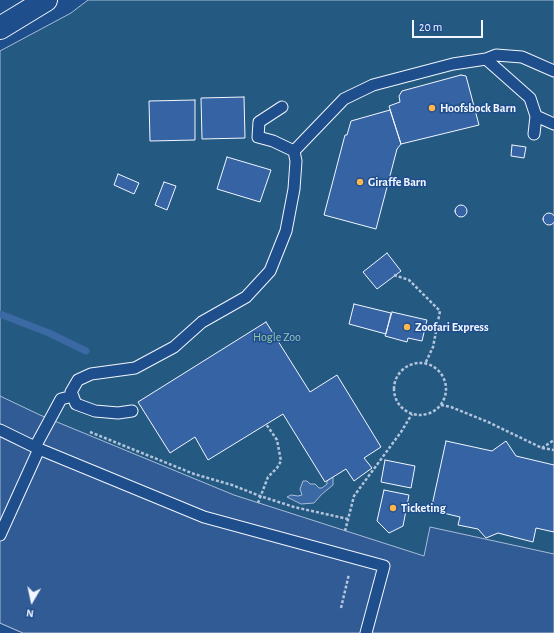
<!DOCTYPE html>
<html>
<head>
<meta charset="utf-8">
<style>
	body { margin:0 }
	#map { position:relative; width:554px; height:633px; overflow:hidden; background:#1f4e8c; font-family:"Alegreya Sans",sans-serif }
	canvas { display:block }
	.north { position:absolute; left:12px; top:581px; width:40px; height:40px; -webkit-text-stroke:3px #1f4e8c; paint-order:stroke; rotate:189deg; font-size:11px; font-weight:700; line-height:16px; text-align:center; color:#f2f6ff }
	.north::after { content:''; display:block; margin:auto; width:14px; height:18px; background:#f2f6ff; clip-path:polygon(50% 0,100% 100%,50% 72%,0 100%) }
	.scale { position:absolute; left:412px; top:20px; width:71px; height:18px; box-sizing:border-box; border:2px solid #f2f6ff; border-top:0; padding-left:5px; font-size:12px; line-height:14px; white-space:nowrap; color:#f2f6ff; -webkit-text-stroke:3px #1f4e8c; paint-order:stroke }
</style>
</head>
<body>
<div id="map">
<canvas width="554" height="633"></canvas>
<div class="north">N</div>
<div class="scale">20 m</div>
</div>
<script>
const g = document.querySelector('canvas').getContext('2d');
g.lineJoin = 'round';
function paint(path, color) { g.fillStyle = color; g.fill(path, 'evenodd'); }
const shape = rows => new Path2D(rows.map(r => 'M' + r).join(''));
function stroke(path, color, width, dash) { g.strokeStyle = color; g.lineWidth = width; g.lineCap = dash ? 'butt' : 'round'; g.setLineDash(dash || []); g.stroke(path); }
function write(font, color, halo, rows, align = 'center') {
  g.font = font + ' "Alegreya Sans",sans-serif'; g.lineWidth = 3; g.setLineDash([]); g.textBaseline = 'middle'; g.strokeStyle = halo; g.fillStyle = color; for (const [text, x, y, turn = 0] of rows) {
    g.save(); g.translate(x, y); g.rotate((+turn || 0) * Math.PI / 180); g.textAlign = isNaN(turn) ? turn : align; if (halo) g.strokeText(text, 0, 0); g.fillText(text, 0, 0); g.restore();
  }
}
const green = shape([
	[88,0,554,0,554,633,23,633,0,623,0,51,71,13,88,0]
]);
paint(green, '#245a82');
stroke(green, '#a8bbd7', 1);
const parking = shape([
	[0,396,40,415,234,495,424,556,430,527,554,554,554,633,23,633,0,623,0,396]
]);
paint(parking, '#305b95');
stroke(parking, '#a8bbd7', 1);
const water = shape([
	[333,476,333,485,322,494,314,503,301,504,287,497,291,495,298,496,302,495,300,489,303,481,307,481,310,484,315,484,319,488,322,488,327,484,327,481,333,476]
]);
paint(water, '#3b69a3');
stroke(water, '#a8bbd7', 1);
stroke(shape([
	[0,314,49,333,86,351]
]), '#3b69a3', 7);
const building = shape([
	[461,75,466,76,479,125,401,144,389,106,400,102,399,96,402,91,461,75],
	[244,97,245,138,202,139,201,98,244,97],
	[195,100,195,140,150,141,149,101,195,100],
	[390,110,401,144,397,149,376,229,324,215,345,135,347,135,351,121,390,110],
	[512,145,526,147,524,158,511,156,512,145],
	[227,157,271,170,260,202,217,189,227,157],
	[118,174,139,183,134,194,114,185,118,174],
	[164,182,176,186,167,210,155,205,164,182],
	'455 211a6 6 0 1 1 12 0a6 6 0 1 1-12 0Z',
	'543 219a6 6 0 1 1 12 0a6 6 0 1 1-12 0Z',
	[387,253,401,271,377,289,363,272,387,253],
	[354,304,391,313,386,334,349,324,354,304],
	[392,312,427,320,422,341,408,338,407,342,385,336,392,312],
	[266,322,310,392,337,375,381,447,364,458,372,468,354,481,346,469,325,482,283,414,208,460,195,437,170,453,138,402,266,322],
	[446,441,492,451,506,441,516,456,554,465,554,532,536,528,533,542,498,533,486,538,478,529,458,525,460,517,431,510,446,441],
	[385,460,415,466,411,488,381,482,385,460],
	[384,490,409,495,403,526,389,533,377,521,384,490]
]);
paint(building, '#3563a3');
stroke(building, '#f2f6ff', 1);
const lane = shape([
	[486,59,496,55,522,57,554,71],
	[536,116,554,124],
	[294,151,344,99,373,85,453,64,486,59,530,98,536,116,534,134],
	[132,411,118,413,95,411,76,404,71,392,78,380,91,374,135,368,174,347,202,322,246,297,270,271,286,231,294,189,296,161,294,151,273,141,258,137,259,122,282,107],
	[0,430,39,449,0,535],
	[35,447,61,399,73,396],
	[39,449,204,517,384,566,366,633]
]);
const secondary = shape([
	[0,28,46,0]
]);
stroke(lane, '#f2f6ff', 13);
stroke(secondary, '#f2f6ff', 24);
stroke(shape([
	[394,275,409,280,440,311,433,347,425,364],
	'394 389a26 26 0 1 1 52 0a26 26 0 1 1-52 0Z',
	[441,405,451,407,488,422,542,448,554,440],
	[90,432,194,474,232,485,260,496,294,507,348,519],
	[542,448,554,450],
	[258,503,268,477,277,468,281,461,277,440,266,424],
	[345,531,354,496,401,432,412,414],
	[341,608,349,574]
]), '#b3c4dc', 2.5, [3, 2]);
stroke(lane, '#1f4e8c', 11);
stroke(secondary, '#1f4e8c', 22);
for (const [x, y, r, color] of [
	[432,108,4,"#ffb74d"],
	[360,182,4,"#ffb74d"],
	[407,327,4,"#ffb74d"],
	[393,508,4,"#ffb74d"]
]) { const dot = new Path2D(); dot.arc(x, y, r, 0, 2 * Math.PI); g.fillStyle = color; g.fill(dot); stroke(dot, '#1f4e8c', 1.5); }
write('bold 12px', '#f2f6ff', '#1f4e8c', [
	["Hoofsbock Barn",440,108],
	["Giraffe Barn",368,182],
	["Zoofari Express",415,327],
	["Ticketing",401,508]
], 'left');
write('12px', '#97c8a6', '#1f4e8c', [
	["Hogle Zoo",277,337]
]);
</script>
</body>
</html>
